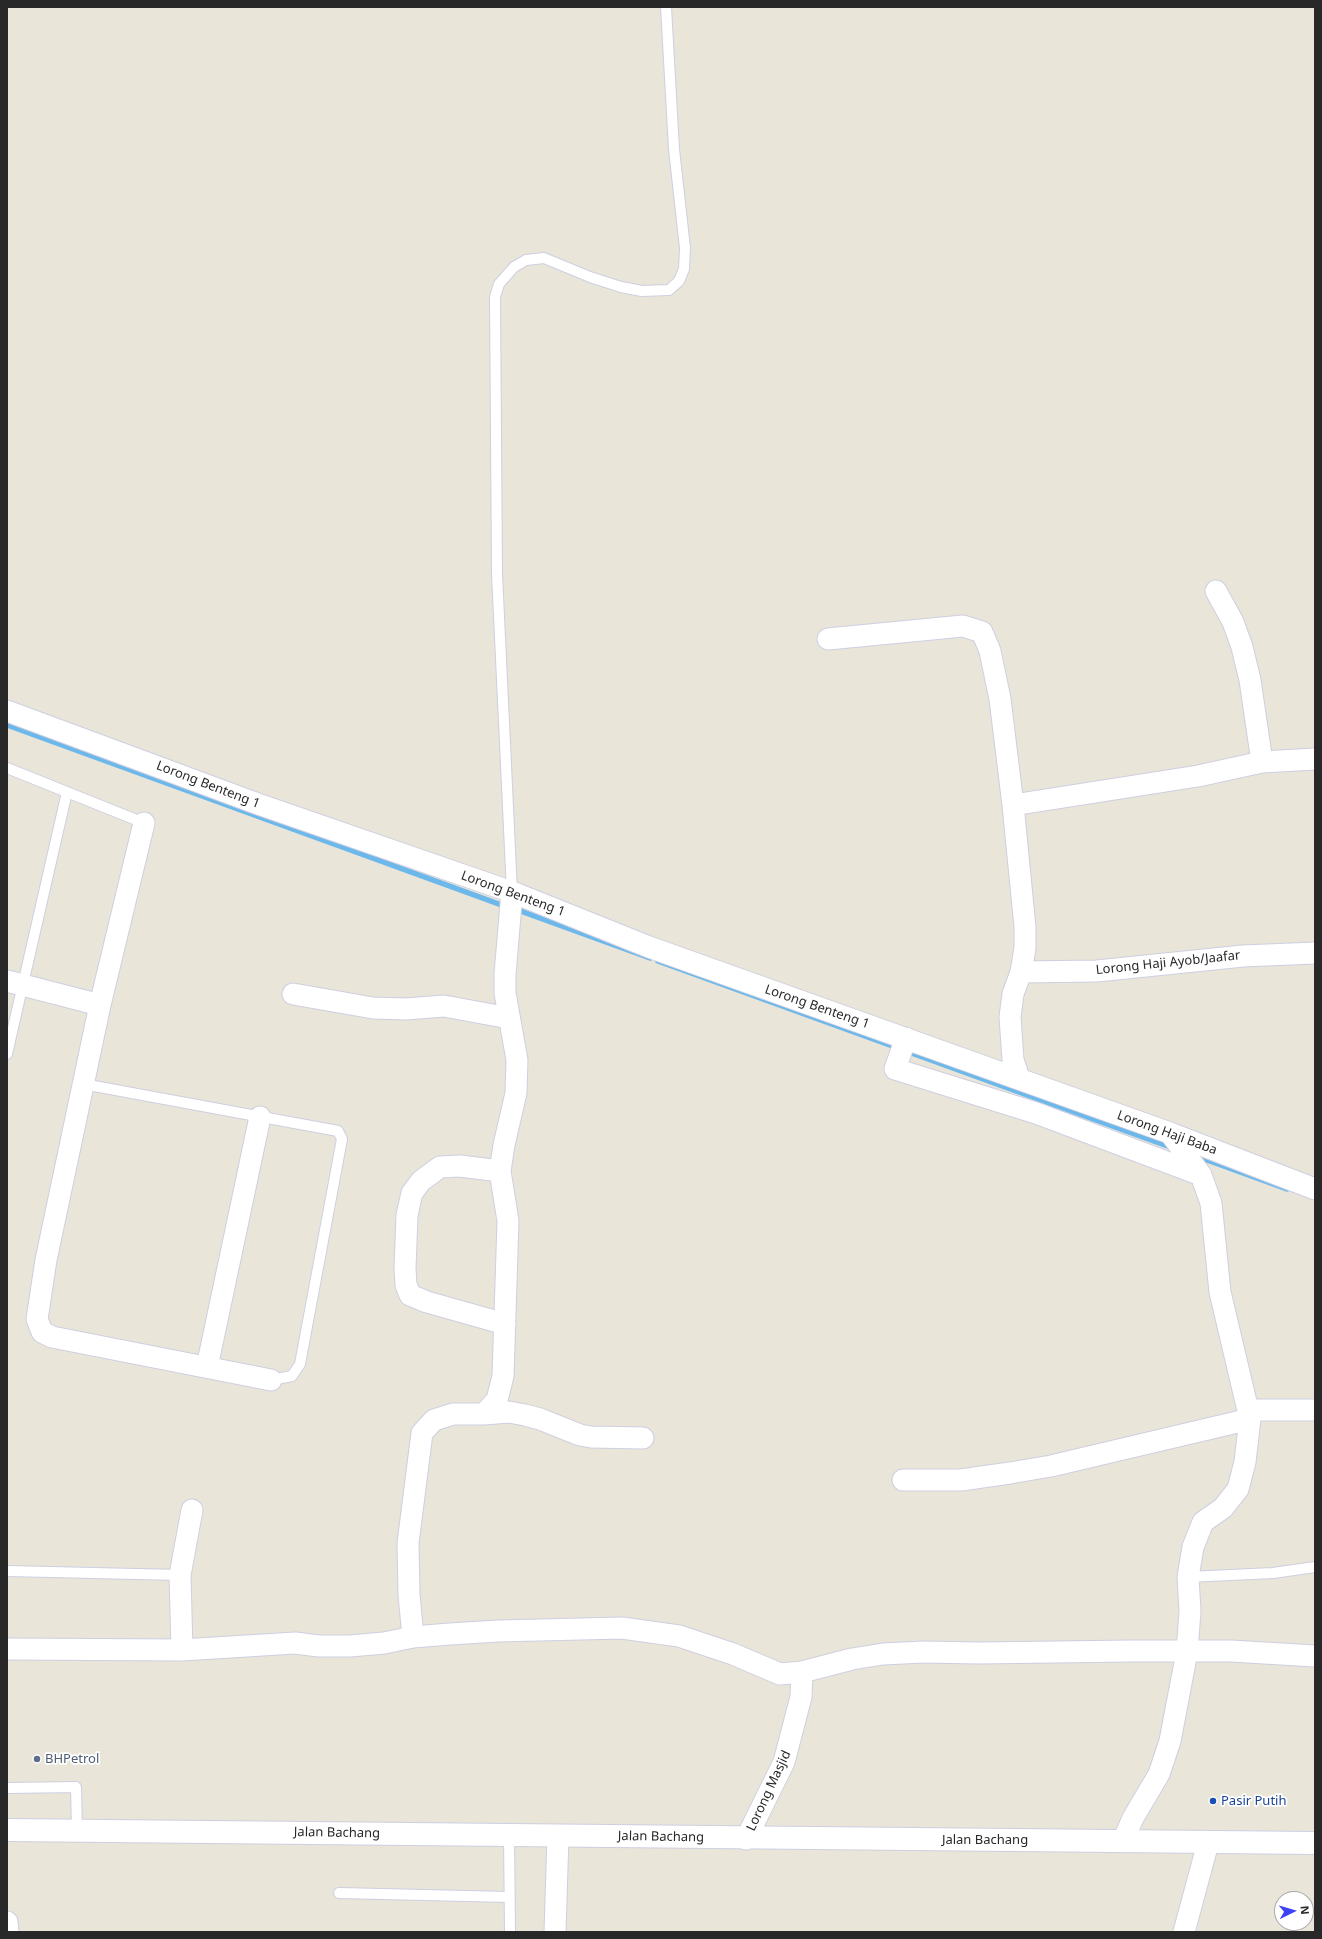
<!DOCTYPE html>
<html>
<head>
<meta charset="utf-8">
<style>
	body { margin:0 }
	#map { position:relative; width:1322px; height:1939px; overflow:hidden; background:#eae5d9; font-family:"Noto Sans",sans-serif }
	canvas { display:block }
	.frame { position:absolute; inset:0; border:8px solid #282828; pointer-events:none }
	.north { position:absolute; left:1274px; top:1891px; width:40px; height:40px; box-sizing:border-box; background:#fff; border:1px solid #a9a9a9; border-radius:50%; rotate:85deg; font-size:11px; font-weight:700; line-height:16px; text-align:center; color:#282828 }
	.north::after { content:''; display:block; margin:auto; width:14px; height:18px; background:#3b43f5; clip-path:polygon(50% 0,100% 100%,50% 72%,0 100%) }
</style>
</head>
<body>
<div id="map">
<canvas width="1322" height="1939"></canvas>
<div class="frame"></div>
<div class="north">N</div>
</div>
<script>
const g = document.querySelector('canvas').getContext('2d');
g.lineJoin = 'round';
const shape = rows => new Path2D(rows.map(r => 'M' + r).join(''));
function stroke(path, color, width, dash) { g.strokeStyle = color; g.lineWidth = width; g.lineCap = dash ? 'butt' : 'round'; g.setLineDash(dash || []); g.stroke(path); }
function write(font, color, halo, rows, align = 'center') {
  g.font = font + ' "Noto Sans",sans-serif'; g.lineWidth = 3.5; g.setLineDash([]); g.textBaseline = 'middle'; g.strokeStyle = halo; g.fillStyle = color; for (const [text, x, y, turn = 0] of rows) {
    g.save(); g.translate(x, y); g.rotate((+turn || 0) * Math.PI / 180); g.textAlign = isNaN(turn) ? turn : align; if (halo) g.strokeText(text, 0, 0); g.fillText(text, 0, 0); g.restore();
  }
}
stroke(shape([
	[7,725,507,907],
	[515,909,650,958],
	[658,961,898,1048],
	[906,1051,1173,1148],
	[1196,1156,1287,1189]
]), '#6db8eb', 5.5);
const lane = shape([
	[7,768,144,823],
	[512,892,497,574,495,297,499,284,514,267,526,260,544,258,590,277,621,287,642,291,669,290,679,281,684,269,685,248,674,149,666,7],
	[7,1054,67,792],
	[83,1084,338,1131,342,1139,300,1364,292,1376,271,1380],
	[7,1571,180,1575],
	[1188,1577,1273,1573,1315,1567],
	[7,1788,76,1787,77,1831],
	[509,1835,510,1932],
	[339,1893,509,1897]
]);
const street = shape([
	[1216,591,1233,622,1242,647,1250,680,1262,762],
	[828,639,963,626,982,632,990,651,1000,699,1013,805],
	[7,711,258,804,512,892,649,947,1170,1133,1315,1189],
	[144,823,100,1005,46,1260,37,1319,42,1332,52,1337,271,1380],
	[1021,972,1097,971,1243,956,1315,953],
	[7,981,100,1005],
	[293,994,373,1008,406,1009,444,1006,509,1018],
	[906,1038,895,1069,1036,1113,1201,1175],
	[1019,1078,1013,1060,1010,1017,1013,994,1021,972,1025,948,1025,927,1013,805,1198,776,1262,762,1315,759],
	[500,1171,460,1166,440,1167,421,1181,412,1193,407,1215,405,1268,406,1285,410,1295,427,1302,505,1324],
	[207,1367,260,1117],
	[1248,1410,1315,1410],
	[484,1414,509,1412,525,1415,540,1419,580,1435,591,1437,643,1438],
	[903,1480,961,1480,1010,1473,1051,1466,1250,1419],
	[413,1637,409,1595,408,1543,422,1433,434,1420,453,1414,484,1414,497,1400,503,1376,508,1221,500,1171,504,1145,516,1093,517,1060,505,993,505,974,512,892],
	[7,1649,182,1650,295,1643,319,1646,350,1646,384,1643,413,1637,450,1634,498,1631,622,1628,679,1636,733,1654,780,1674,802,1672,852,1659,883,1654,923,1652,979,1653,1131,1651,1231,1651,1315,1656],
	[182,1650,180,1575,192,1510],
	[746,1839,784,1762,801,1697,802,1672],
	[1123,1841,1133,1818,1159,1774,1170,1741,1187,1652,1190,1611,1188,1577,1193,1547,1203,1522,1223,1508,1238,1489,1245,1462,1250,1419,1220,1292,1211,1203,1201,1175,1170,1133],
	[7,1922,8,1932],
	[555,1932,558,1836],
	[1184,1932,1208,1843]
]);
const secondary = shape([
	[7,1830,1315,1843]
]);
stroke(lane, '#cecfe1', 12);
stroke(street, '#cecfe1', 23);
stroke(secondary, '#cecfe1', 24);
stroke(lane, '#fff', 10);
stroke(street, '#fff', 21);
stroke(secondary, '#fff', 22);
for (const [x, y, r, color] of [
	[37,1759,4,"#5c6f8a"],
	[1213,1801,4,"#1a4fb4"]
]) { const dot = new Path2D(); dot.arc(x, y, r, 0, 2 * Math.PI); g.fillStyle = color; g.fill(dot); stroke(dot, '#fff', 1.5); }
write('13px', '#282828', '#fff', [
	["Lorong Benteng 1",208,785,21],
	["Lorong Benteng 1",513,894,20],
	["Lorong Haji Ayob/Jaafar",1168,963,-6],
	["Lorong Benteng 1",817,1007,19],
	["Lorong Haji Baba",1167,1133,20],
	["Lorong Masjid",769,1791,-65],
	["Jalan Bachang",337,1833,1],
	["Jalan Bachang",661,1837,1],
	["Jalan Bachang",985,1840]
]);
write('13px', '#4e5e75', '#fff', [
	["BHPetrol",45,1759]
], 'left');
write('13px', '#164399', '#fff', [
	["Pasir Putih",1221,1801]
], 'left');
</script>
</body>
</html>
